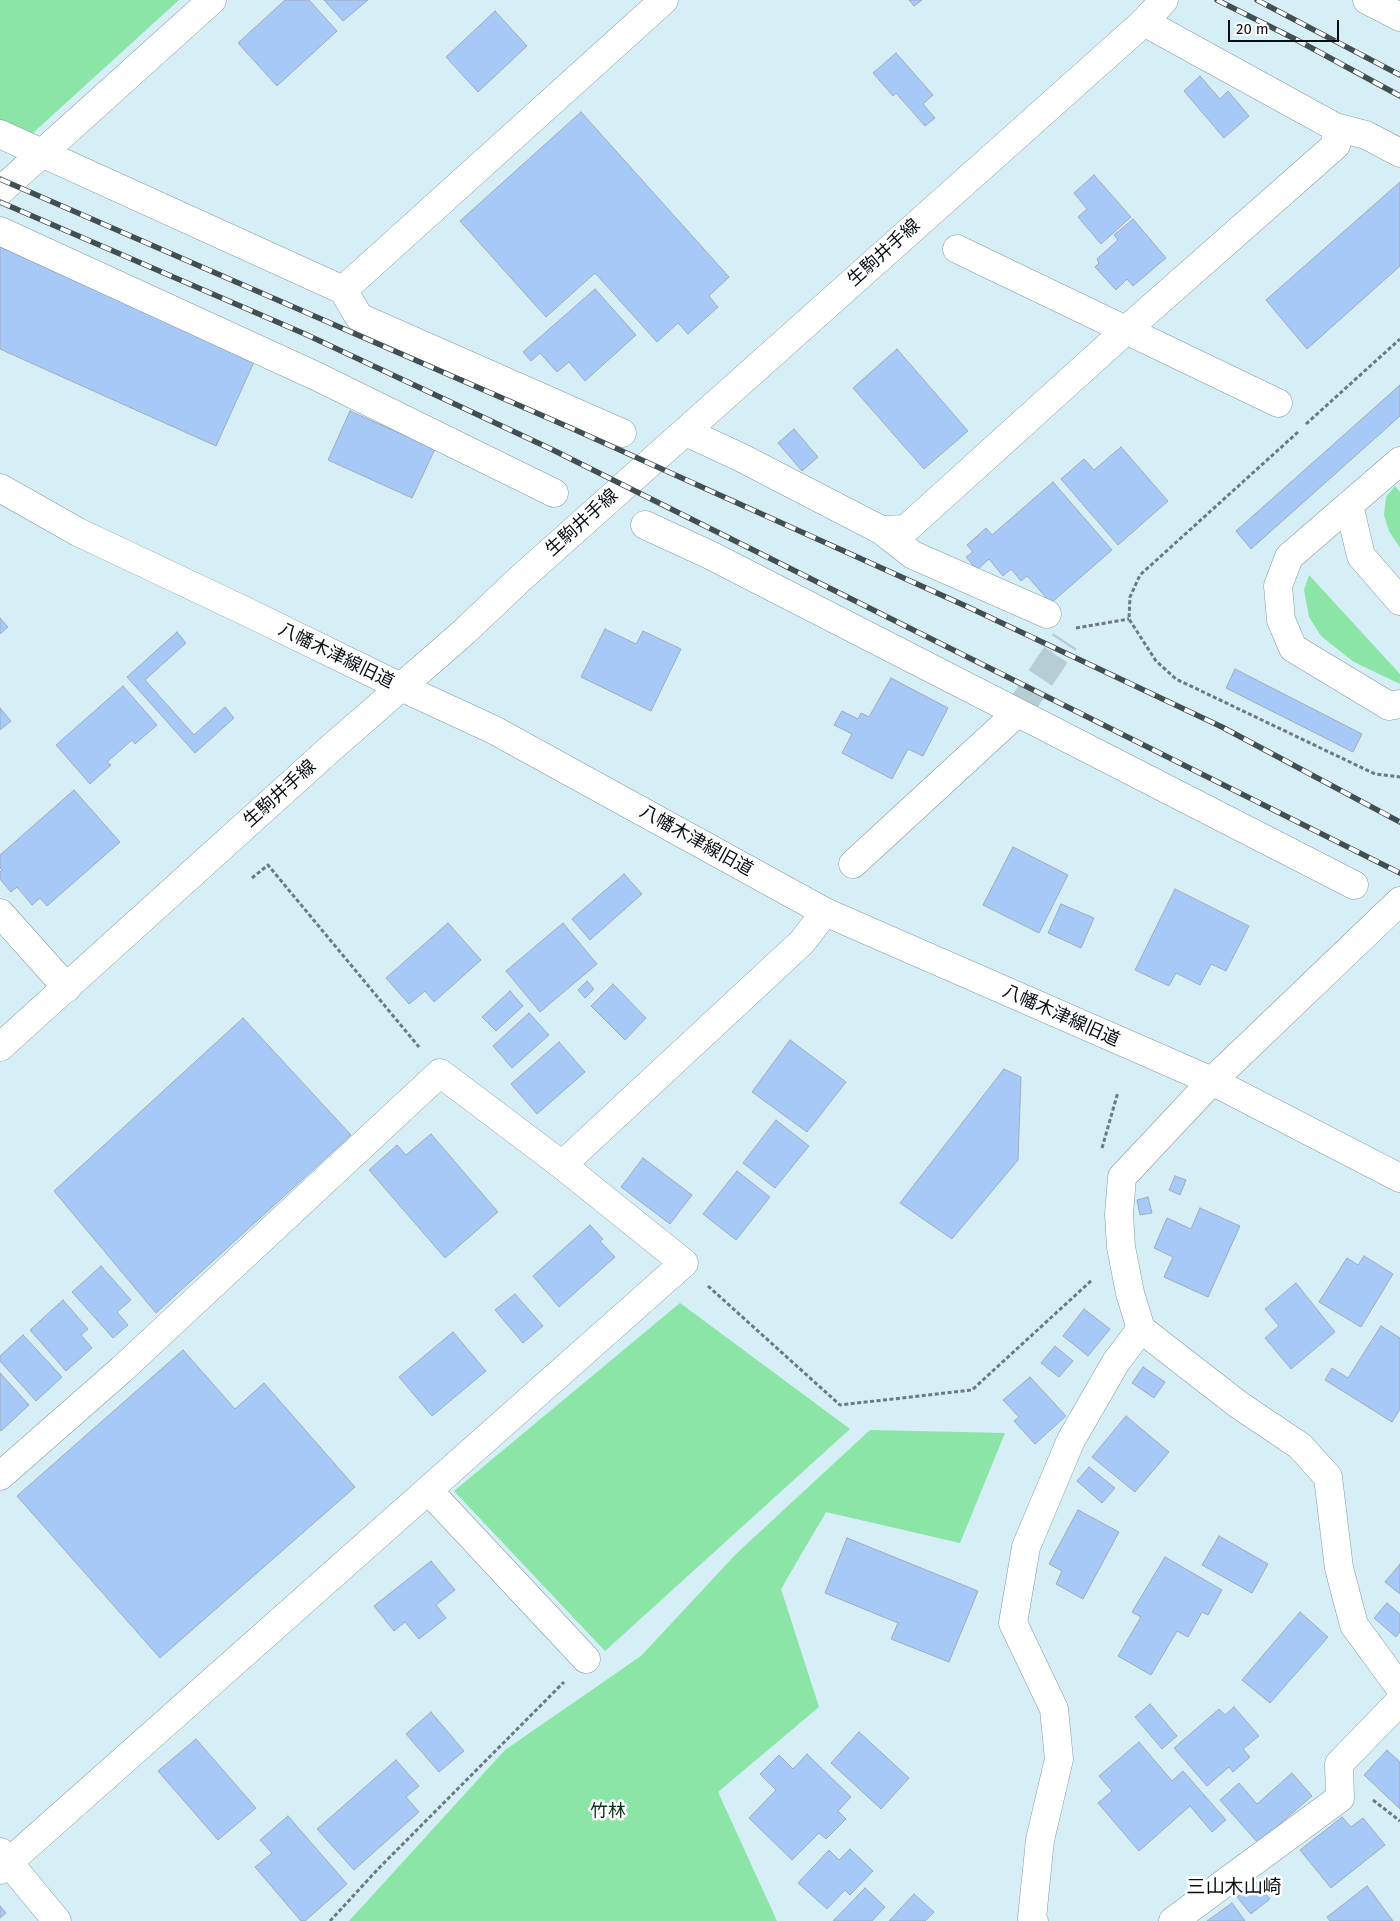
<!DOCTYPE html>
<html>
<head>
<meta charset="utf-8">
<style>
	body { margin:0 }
	#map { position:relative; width:1400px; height:1921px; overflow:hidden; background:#d6eef6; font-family:"Fira Sans",sans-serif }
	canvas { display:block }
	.scale { position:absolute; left:1228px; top:20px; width:111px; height:22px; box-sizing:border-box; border:2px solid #070f12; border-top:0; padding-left:6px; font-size:15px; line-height:18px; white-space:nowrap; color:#070f12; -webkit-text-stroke:4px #fff; paint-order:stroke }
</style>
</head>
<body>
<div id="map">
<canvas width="1400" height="1921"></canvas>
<div class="scale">20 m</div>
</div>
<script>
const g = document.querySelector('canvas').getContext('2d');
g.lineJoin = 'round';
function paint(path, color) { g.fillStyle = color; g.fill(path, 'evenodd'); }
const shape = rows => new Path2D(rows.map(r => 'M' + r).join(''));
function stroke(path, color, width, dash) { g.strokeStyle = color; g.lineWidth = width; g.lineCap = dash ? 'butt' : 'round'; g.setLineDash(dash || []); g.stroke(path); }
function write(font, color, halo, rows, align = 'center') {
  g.font = font + ' "Fira Sans","Noto Sans JP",sans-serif'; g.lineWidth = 5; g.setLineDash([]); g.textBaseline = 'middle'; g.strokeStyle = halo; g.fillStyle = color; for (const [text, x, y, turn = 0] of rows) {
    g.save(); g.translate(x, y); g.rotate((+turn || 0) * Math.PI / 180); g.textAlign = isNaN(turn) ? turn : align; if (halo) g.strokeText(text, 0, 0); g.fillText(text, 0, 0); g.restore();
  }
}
paint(shape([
	[0,0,179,0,22,143,0,134],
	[1395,486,1400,492,1400,548,1389,531,1384,515,1386,497],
	[1309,575,1400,674,1400,684,1354,662,1321,636,1309,617,1304,590],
	[680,1303,850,1429,605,1651,454,1491],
	[870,1430,1005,1433,960,1543,826,1512,781,1589,819,1707,718,1792,777,1921,349,1921,505,1750,641,1656,736,1554]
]), '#8ae5a6');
const building = shape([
	[285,0,309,0,337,31,277,86,238,43,285,0],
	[324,0,368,0,343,21,324,0],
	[909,0,922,0,914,6,909,0],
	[495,11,527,46,478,92,446,57,495,11],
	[896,53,933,95,923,104,935,118,925,126,896,93,893,96,873,73,896,53],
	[1200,76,1220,99,1228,91,1249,116,1224,138,1184,91,1200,76],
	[581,112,729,277,709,296,718,307,688,334,678,323,657,342,595,273,546,317,460,221,581,112],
	[1094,175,1131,217,1101,244,1078,217,1087,209,1074,193,1094,175],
	[1400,182,1400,266,1307,349,1266,300,1400,182],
	[1133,219,1166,258,1133,286,1127,279,1116,290,1095,267,1099,263,1097,259,1118,240,1114,235,1133,219],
	[0,247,254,362,216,446,0,349,0,247],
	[595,289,636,335,585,381,569,362,557,372,540,353,531,361,523,352,595,289],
	[897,349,968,431,924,469,853,388,897,349],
	[1400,385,1400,416,1251,549,1236,531,1400,385],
	[350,411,435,449,412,498,328,460,350,411],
	[794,429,818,457,802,471,778,443,794,429],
	[1121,447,1168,501,1118,545,1061,479,1084,459,1094,470,1121,447],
	[1053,482,1112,550,1051,603,1027,576,1021,581,1011,569,1003,576,989,559,977,570,966,557,973,552,967,545,986,528,992,535,1053,482],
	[0,618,8,627,0,634,0,618],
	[605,629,636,644,643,631,681,649,651,711,581,677,605,629],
	[177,632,186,643,145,680,194,735,225,707,234,718,195,753,127,677,177,632],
	[1235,669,1362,734,1353,752,1226,688,1235,669],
	[891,678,948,708,923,756,908,749,892,779,842,753,852,734,834,725,842,711,858,719,861,713,869,717,891,678],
	[123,686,157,725,135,744,132,740,107,762,111,765,90,784,56,745,123,686],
	[0,708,11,721,0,730,0,708],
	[74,790,120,842,47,906,40,898,32,905,17,887,11,892,0,879,0,872,2,870,0,868,0,855,74,790],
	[1013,847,1068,875,1039,933,983,905,1013,847],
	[624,874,642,894,590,940,572,919,624,874],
	[1175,889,1249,926,1226,971,1211,964,1200,985,1176,973,1169,986,1135,970,1175,889],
	[1061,904,1094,918,1081,948,1048,933,1061,904],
	[448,923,481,960,434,1002,425,991,409,1004,386,978,448,923],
	[563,923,597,964,540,1012,506,971,563,923],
	[587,981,594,989,585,998,578,990,587,981],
	[613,984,646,1018,625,1040,591,1006,613,984],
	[510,991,523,1006,496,1031,482,1017,510,991],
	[529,1013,549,1035,512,1068,493,1046,529,1013],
	[243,1018,351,1135,156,1313,54,1191,243,1018],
	[790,1040,846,1082,807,1132,752,1092,790,1040],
	[559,1042,585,1072,537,1114,511,1084,559,1042],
	[1004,1069,1021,1077,1018,1160,952,1239,900,1203,1004,1069],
	[776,1120,809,1146,775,1188,743,1163,776,1120],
	[431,1134,498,1212,445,1258,369,1170,397,1145,406,1155,431,1134],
	[643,1158,692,1195,670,1224,621,1187,643,1158],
	[737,1171,770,1197,736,1240,703,1214,737,1171],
	[1175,1176,1186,1180,1180,1195,1169,1190,1175,1176],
	[1148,1197,1152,1213,1140,1215,1137,1200,1148,1197],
	[1200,1208,1240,1226,1208,1297,1164,1277,1173,1257,1154,1248,1167,1218,1191,1229,1200,1208],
	[590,1225,603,1239,600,1241,615,1257,559,1307,533,1276,590,1225],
	[1364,1256,1393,1274,1361,1327,1319,1302,1347,1258,1358,1265,1364,1256],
	[101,1266,131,1300,117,1312,128,1325,113,1338,72,1292,101,1266],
	[1296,1283,1335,1332,1291,1369,1265,1338,1279,1326,1265,1309,1296,1283],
	[515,1294,543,1326,523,1343,495,1310,515,1294],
	[63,1300,88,1329,81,1335,92,1348,66,1371,30,1330,63,1300],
	[1084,1309,1110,1329,1088,1356,1063,1336,1084,1309],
	[1381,1326,1400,1338,1400,1409,1392,1422,1325,1380,1332,1368,1348,1378,1381,1326],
	[453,1332,486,1371,432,1416,399,1377,453,1332],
	[23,1335,62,1377,36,1401,0,1361,0,1356,23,1335],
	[1055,1346,1073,1361,1059,1377,1041,1363,1055,1346],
	[183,1350,235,1409,264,1383,355,1487,160,1658,17,1496,183,1350],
	[1143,1367,1165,1382,1154,1398,1132,1383,1143,1367],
	[0,1373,29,1405,1,1431,0,1429,0,1373],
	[1030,1377,1066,1416,1035,1444,1014,1421,1019,1417,1003,1400,1030,1377],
	[1126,1416,1169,1452,1135,1492,1092,1457,1126,1416],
	[1089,1467,1115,1488,1102,1503,1077,1481,1089,1467],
	[1078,1510,1119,1532,1083,1599,1056,1584,1062,1571,1049,1564,1078,1510],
	[1219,1536,1268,1564,1252,1593,1202,1565,1219,1536],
	[847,1538,978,1591,949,1662,891,1639,898,1623,825,1593,847,1538],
	[1165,1557,1222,1590,1208,1615,1202,1612,1188,1637,1177,1631,1151,1675,1118,1656,1141,1617,1132,1612,1165,1557],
	[431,1561,455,1590,436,1605,446,1618,419,1639,405,1622,394,1631,374,1606,431,1561],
	[1400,1564,1400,1594,1385,1582,1400,1564],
	[1387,1603,1400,1614,1400,1632,1396,1637,1374,1618,1387,1603],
	[1300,1612,1328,1637,1270,1703,1242,1680,1300,1612],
	[1150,1704,1177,1736,1162,1749,1135,1717,1150,1704],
	[1234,1707,1259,1736,1243,1749,1250,1757,1233,1772,1229,1767,1207,1786,1174,1748,1219,1709,1225,1715,1234,1707],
	[431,1712,464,1751,439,1772,406,1734,431,1712],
	[859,1732,909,1778,881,1809,831,1763,859,1732],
	[196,1739,256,1808,218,1840,158,1771,196,1739],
	[1139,1742,1172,1781,1183,1771,1226,1820,1212,1832,1190,1806,1139,1851,1098,1803,1112,1791,1099,1776,1139,1742],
	[1387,1750,1400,1762,1400,1809,1364,1775,1387,1750],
	[807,1754,851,1797,838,1811,846,1819,826,1839,819,1833,792,1860,749,1818,776,1790,760,1774,779,1755,793,1769,807,1754],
	[396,1760,419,1786,406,1797,419,1812,354,1870,317,1829,396,1760],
	[1292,1773,1312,1796,1258,1843,1220,1800,1239,1783,1257,1804,1292,1773],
	[288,1816,347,1884,305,1921,301,1921,255,1867,272,1853,260,1840,288,1816],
	[1342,1817,1351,1827,1363,1818,1385,1845,1331,1888,1300,1850,1342,1817],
	[850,1849,873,1871,850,1895,845,1890,827,1909,798,1883,829,1850,839,1860,850,1849],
	[1256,1882,1270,1899,1251,1914,1237,1897,1256,1882],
	[1367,1886,1393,1921,1330,1921,1327,1917,1367,1886],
	[865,1888,885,1907,872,1921,833,1921,865,1888],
	[914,1894,934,1912,925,1921,889,1921,914,1894],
	[1232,1903,1245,1921,1207,1921,1232,1903],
	[0,1906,6,1913,0,1918,0,1906]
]);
paint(building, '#a6c9f8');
stroke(building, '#9facbc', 1);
stroke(shape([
	[1017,713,1065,641]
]), '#b7cdd4', 28, [28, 14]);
const street = shape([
	[1367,0,1400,17],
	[1335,127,1366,135,1400,153],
	[0,134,343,290,359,317,622,433],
	[0,191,212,0],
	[0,231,318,377,554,493],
	[957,249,1278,403],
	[343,290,664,0],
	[686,432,740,457,881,530,906,529,1125,331,1336,145,1335,127,1144,22],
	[1400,461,1289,557,1278,586,1281,620,1293,648,1389,706,1400,704],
	[1349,505,1361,556,1400,601],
	[645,525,710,555,1354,885],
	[881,530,913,555,1047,614],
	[853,864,1017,713],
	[0,913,67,988],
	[1212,1081,1122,1177,1119,1214,1121,1247,1130,1293,1141,1329,1239,1405,1300,1446,1328,1477,1339,1568,1354,1625,1400,1688],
	[562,1165,802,942,825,912],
	[0,1476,121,1370,440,1073,562,1165,684,1263,0,1870],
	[428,1490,586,1659],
	[1034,1921,1032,1918,1040,1840,1059,1759,1054,1709,1013,1623,1026,1547,1071,1440,1116,1362,1141,1329],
	[1173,1921,1340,1798,1339,1764,1400,1701]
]);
const secondary = shape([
	[0,488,78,532,243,610,401,687,494,730,825,912,1212,1081,1400,1178],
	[1212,1081,1400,901],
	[0,1852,57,1921]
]);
const primary = shape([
	[0,1047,330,749,464,632,521,578,1144,22,1164,0]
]);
stroke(street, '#839aa2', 29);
stroke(secondary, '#839aa2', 29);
stroke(primary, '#839aa2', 29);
stroke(shape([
	[1306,424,1400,339],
	[1298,432,1140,575,1130,597,1129,619,1156,661,1176,679,1375,774,1400,777],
	[1076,628,1129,619],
	[252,878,268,865,419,1047],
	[1102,1148,1118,1092],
	[708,1286,840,1405,972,1390,1092,1280],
	[1373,1800,1400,1821],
	[330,1921,378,1869,564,1682]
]), '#6a7a7f', 3, [4, 2.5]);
stroke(street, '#fff', 28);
stroke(secondary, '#fff', 28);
stroke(primary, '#fff', 28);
const rail = shape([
	[1217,0,1295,39,1400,96],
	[1257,0,1400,75],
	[0,179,571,428,968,607,1222,727,1400,822],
	[0,202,305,334,551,449,1400,873]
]);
stroke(rail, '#414e52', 5.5);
stroke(rail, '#fff', 4, [11]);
write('18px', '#070f12', '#fff', [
	["生駒井手線",884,253,-42],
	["生駒井手線",582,523,-42],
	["八幡木津線旧道",336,656,26],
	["生駒井手線",280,794,-42],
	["八幡木津線旧道",696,841,29],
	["八幡木津線旧道",1061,1016,24]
]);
write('18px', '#0a321a', '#fff', [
	["竹林",608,1812]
]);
write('19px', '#070f12', '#fff', [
	["三山木山崎",1234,1888]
]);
</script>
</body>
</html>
